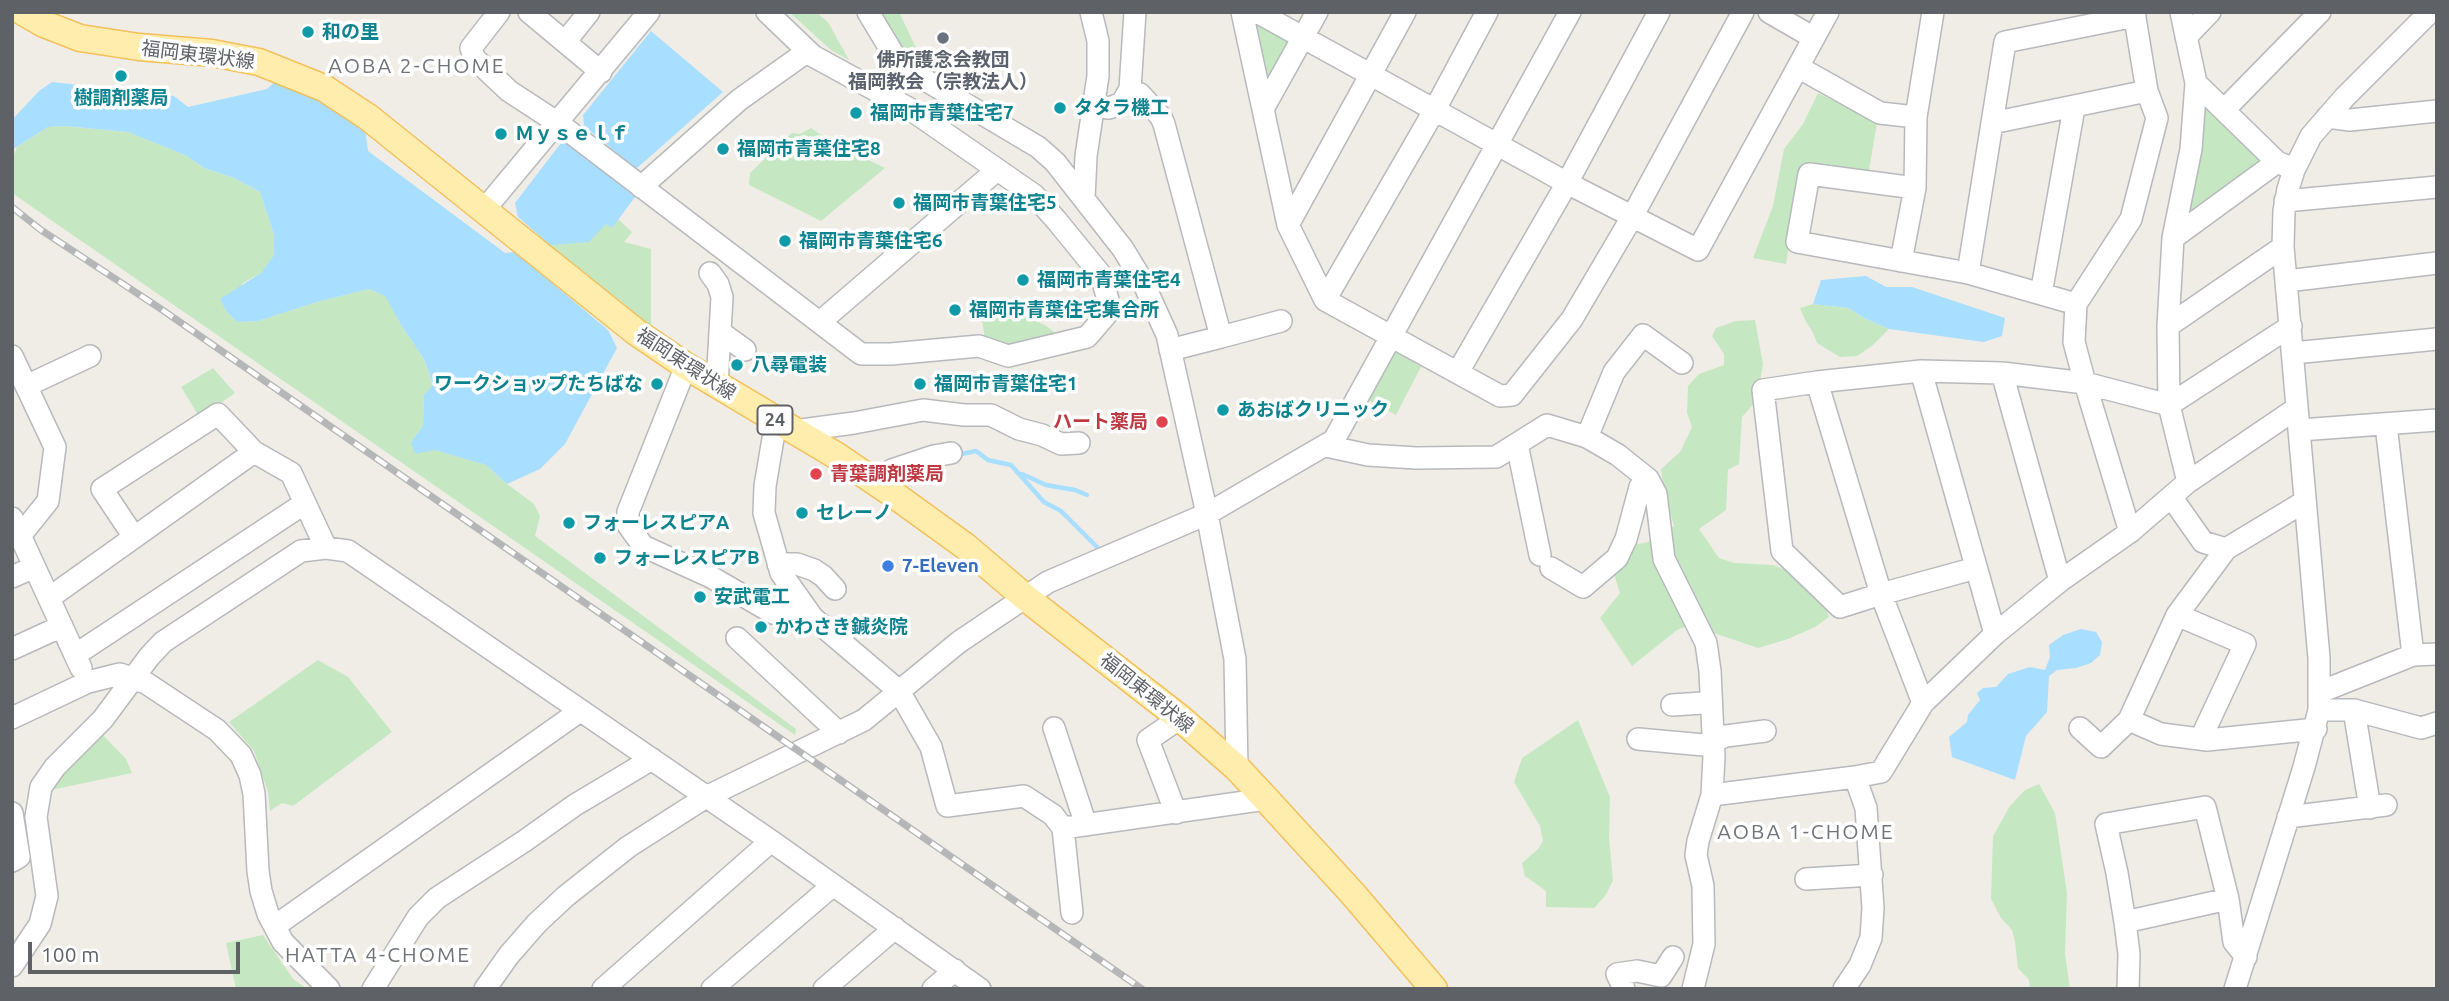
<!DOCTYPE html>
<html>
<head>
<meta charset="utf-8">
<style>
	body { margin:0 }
	#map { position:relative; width:2449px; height:1001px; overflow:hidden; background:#f0ede6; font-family:Ubuntu,sans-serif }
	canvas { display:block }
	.frame { position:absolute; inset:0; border:14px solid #5e6267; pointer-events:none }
	.scale { position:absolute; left:28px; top:942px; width:212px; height:32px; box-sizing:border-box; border:4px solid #5e6267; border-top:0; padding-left:9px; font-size:21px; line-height:24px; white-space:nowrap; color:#5e6267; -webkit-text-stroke:5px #fff; paint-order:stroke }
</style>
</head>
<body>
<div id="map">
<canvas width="2449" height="1001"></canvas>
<div class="frame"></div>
<div class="scale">100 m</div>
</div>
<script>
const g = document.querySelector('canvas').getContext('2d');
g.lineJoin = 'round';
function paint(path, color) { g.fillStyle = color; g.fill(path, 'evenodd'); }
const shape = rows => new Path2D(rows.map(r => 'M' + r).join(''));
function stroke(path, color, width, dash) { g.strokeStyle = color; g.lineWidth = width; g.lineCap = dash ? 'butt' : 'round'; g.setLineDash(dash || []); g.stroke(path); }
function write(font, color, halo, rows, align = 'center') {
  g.font = font + ' Ubuntu,"Noto Sans JP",sans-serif'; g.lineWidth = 7; g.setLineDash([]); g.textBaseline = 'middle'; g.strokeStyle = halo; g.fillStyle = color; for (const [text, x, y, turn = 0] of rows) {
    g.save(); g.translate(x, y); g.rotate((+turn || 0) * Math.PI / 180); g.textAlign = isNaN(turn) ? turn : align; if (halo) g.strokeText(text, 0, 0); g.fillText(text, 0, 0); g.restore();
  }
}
paint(shape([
	[789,12,816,12,828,22,849,60,831,50],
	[879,12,889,14,899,12,919,54,927,50,941,61,957,82,989,66,968,96,911,60,901,48],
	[1253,19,1293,46,1266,89],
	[1818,93,1877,123,1868,176,1802,169,1786,264,1753,258,1773,206,1784,149,1803,124],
	[2202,95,2265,160,2183,225,2194,170,2202,145],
	[65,126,128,132,187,156,204,168,234,178,260,192,274,235,274,255,261,273,243,283,227,312,237,322,258,321,317,302,369,289,386,296,401,325,424,359,433,386,424,395,423,426,411,442,486,465,507,484,534,504,540,516,535,536,796,729,795,735,12,193,12,159,17,147,48,127],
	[811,128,833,143,885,168,821,221,749,185,750,173,792,133,800,134],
	[618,219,632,232,624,242,651,249,651,334,547,252,547,242,551,245,606,223,612,228],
	[985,299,1045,325,1061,337,1009,350,986,346,979,300],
	[1813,304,1848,308,1864,318,1889,329,1873,345,1857,356,1840,357,1817,343,1813,333,1805,320,1800,308],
	[1755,320,1763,364,1757,400,1742,417,1739,464,1728,470,1726,510,1699,529,1719,558,1734,563,1773,565,1798,575,1820,593,1829,617,1815,627,1788,639,1758,648,1711,632,1701,620,1677,630,1632,666,1600,618,1620,593,1613,571,1628,546,1648,542,1674,526,1663,486,1661,469,1680,452,1692,427,1687,413,1688,386,1699,374,1724,365,1724,354,1712,336,1716,328,1736,321],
	[1397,347,1424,361,1396,415,1368,400],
	[213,368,235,393,200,418,181,387],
	[318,660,348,677,392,732,293,806,282,803,270,811,268,792,254,751,229,722],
	[1578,720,1610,797,1609,838,1613,881,1605,896,1594,908,1546,907,1546,891,1525,876,1522,863,1538,849,1543,841,1540,826,1514,782,1522,758],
	[103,735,126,759,132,773,51,790,70,763],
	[2039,784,2055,813,2067,893,2065,954,2070,989,2030,989,2029,980,2018,968,2015,942,2012,930,2001,918,1991,899,1993,836,2010,806,2025,790],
	[263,935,293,979,307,989,236,989,226,943]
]), '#c5e8c3');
paint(shape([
	[651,31,723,92,636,169,584,126,583,115],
	[279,78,365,128,368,151,505,253,515,252,608,330,617,348,565,444,540,469,507,484,486,465,435,450,415,454,411,442,423,426,424,395,433,385,424,359,401,325,385,296,369,289,317,302,258,321,237,322,227,312,220,299,261,273,274,255,274,235,260,192,234,178,204,168,187,156,128,132,65,126,48,127,12,150,12,120,39,91,52,82,174,96,188,107,267,89],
	[564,139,635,197,612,228,606,224,589,242,550,245,518,217,515,203],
	[1866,276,1886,287,1912,287,2005,318,2002,336,1984,342,1889,329,1864,318,1848,308,1813,304,1821,280],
	[2081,629,2096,632,2102,642,2100,655,2091,663,2076,668,2057,670,2049,676,2047,712,2026,736,2015,780,1952,757,1949,737,1967,722,1968,715,1980,700,1977,693,1983,688,1996,687,2008,674,2030,667,2045,670,2050,657,2049,645,2063,635]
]), '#a8deff');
stroke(shape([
	[957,455,976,451,988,460,1011,465,1044,502,1061,511,1101,551],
	[1022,474,1046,485,1075,490,1087,495]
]), '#a8deff', 4.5);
const minor = shape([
	[499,12,471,48,474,58,509,91,558,123,861,354,891,354,979,346,1008,356,1087,337,1106,315,1108,300,1101,275,1057,221,1034,195,910,109,813,56,767,12],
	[529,12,601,72],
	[868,12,892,52,905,68,1038,147,1055,162,1123,249,1143,282,1167,335,1207,514,1235,659,1237,768],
	[1242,12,1288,225,1325,300,1500,396,1512,395,1572,319,1632,217,1743,12],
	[1257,12,1567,183,1698,250,1828,12],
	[1769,12,1814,38],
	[2186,37,2210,12],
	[565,42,589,12],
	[1798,67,1880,113,1916,117],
	[2196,83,2277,162,2289,167],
	[1127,94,1140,94,1161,117,1164,124,1221,337,1170,350],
	[1092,106,1109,108,1122,103,1130,89,1135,12],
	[1263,109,1317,12],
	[2224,110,2320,12],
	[2327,117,2350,120,2437,111],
	[1992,123,2147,91],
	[641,187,739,100,808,51],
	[1915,188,1809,174,1797,242,1968,273,2076,304],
	[1084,199,1086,156,1098,76,1098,41,1091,12],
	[2285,201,2437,187],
	[484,210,649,12],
	[1288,225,1405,12],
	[2173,238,2191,149,2196,83,2181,12],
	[1901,261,1915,188,1916,117,1933,12],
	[710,273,718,284,722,297,717,385],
	[1968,273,2005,42,2135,16],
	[2287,281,2437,263],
	[2041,294,2074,108],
	[1325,300,1434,111,1487,12],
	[820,322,997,170],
	[2168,326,2283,247],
	[2291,326,2169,405,2085,383,2002,373,1921,371,1817,382,1881,594,1923,703,1995,634,2060,581,2130,532,2188,482,2297,408],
	[720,332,745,350],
	[1221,337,1281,321],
	[2293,353,2437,339],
	[12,356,55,447,48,501,20,536],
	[686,366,628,512,628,525,643,546,711,577,773,613,813,618],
	[1921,371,1995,634],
	[1458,372,1567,183,1659,12],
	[2002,373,2060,581],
	[1817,382,1763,390,1782,551,1840,607,1881,594,1976,568],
	[26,386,90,356],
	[776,421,765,486,764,513,781,573,813,618,899,691,931,747,947,806,1024,796,1053,815,1063,828,1266,799],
	[2386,425,2413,655],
	[2300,430,2437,420],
	[794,431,854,423,923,410,964,415,991,415,1019,429,1042,435,1061,444,1079,443],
	[1587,437,1614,372,1643,335,1682,363],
	[1517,444,1540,555],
	[1326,446,1368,455,1416,458,1496,457,1547,425,1587,437,1618,455,1648,479,1656,494,1664,559,1706,643,1710,671,1714,756,1712,795,1698,841,1696,855,1703,886,1704,944,1693,989],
	[2188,482,2169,405,2168,326,2173,238,2277,162],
	[880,485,892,470,934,456,951,453],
	[2172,498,2203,542,2226,549,2177,615,2129,720,2161,734,2207,740,2316,729],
	[12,518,81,668],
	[2130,532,2085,383,2074,342,2076,304,2131,219,2157,118,2147,91,2134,12],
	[134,537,102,489,218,414,254,452],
	[2226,549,2304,502],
	[778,564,797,564,814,570,823,576,835,589],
	[1551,568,1583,587,1617,558,1626,539,1640,487,1648,479],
	[12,577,34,567],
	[49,598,254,452,291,473,326,548],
	[2177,615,2245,644,2201,738],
	[737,638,839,733],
	[12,649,62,626],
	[75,655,305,503],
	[2320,692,2413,655,2437,654],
	[1672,705,1703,703,1711,700],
	[2319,710,2354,710,2421,728,2437,723],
	[2354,710,2370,808],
	[12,718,88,682,120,674,146,683,217,730,241,755,250,775,254,794,258,871,261,891,268,914,283,942,329,989],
	[1054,728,1086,825],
	[2080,728,2101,747,2129,720],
	[1638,739,1704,745,1726,736,1765,731],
	[1855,777,1881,772,1923,703],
	[1712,795,1855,777,1866,808,1873,908,1871,938,1860,965,1844,989],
	[12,813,19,857,12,861],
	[1176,813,1148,740,1180,718],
	[2288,817,2386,805],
	[1063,828,1072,913],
	[1806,879,1872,875],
	[2125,922,2228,899],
	[275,926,580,711],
	[12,966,40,924,47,896,36,817,41,787,55,767,103,719,149,657,163,642,301,551,326,548,348,551,771,841,980,989],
	[373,989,418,917,437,898,523,842,575,805,652,759],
	[485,989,509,955,537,923,566,896,628,847,706,797,864,720,959,642,1048,582,1207,514,1334,440,1570,12],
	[603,989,771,841],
	[712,989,832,886],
	[824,989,895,928],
	[933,989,955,970],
	[1624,989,1617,974,1637,971,1661,976,1673,957],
	[2128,989,2129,954,2125,922,2117,873,2106,824,2205,807,2228,899,2234,942,2246,957],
	[2235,989,2304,767,2319,710,2319,658,2283,247,2284,211,2288,189,2294,170,2311,136,2344,98,2430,12]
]);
const major = shape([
	[23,12,44,24,80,38,139,47,212,53,259,62,324,88,368,117,636,332,686,366,837,456,893,494,965,546,1026,598,1180,718,1237,768,1266,799,1353,894,1434,989]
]);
stroke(minor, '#b7b9bd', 24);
stroke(major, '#f3c05c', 29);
stroke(minor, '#fff', 21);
stroke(major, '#ffedad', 26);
const rail = shape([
	[12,207,41,230,161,309,1142,989]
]);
stroke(rail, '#b5b6b7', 7);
stroke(rail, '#fff', 4.5, [13]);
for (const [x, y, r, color] of [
	[308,32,7,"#0f9aa8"],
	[943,38,7,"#6b7280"],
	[121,76,7,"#0f9aa8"],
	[1060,108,7,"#0f9aa8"],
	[856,113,7,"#0f9aa8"],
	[501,134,7,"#0f9aa8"],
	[723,149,7,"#0f9aa8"],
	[899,203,7,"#0f9aa8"],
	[785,241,7,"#0f9aa8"],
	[1023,280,7,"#0f9aa8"],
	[955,310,7,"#0f9aa8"],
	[737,365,7,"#0f9aa8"],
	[657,384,7,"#0f9aa8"],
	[920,384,7,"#0f9aa8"],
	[1223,410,7,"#0f9aa8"],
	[1162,422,7,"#e0444e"],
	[816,474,7,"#e0444e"],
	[802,513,7,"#0f9aa8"],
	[569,523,7,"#0f9aa8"],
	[600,558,7,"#0f9aa8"],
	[888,566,7,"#3f7fe0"],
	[700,597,7,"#0f9aa8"],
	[761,627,7,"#0f9aa8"]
]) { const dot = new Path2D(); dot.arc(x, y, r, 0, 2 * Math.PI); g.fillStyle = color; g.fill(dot); stroke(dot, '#fff', 2.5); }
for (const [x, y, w] of [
	[775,420,35]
]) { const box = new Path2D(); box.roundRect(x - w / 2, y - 14.5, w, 29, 5); g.fillStyle = '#fff'; g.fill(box); stroke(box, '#5e6267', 2); }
write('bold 18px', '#5e6267', null, [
	["24",775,420]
]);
write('bold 19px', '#0d838f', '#fff', [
	["和の里",322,32],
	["樹調剤薬局",121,98,"center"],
	["タタラ機工",1074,108],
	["福岡市青葉住宅7",870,113],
	["Ｍｙｓｅｌｆ",515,134],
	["福岡市青葉住宅8",737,149],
	["福岡市青葉住宅5",913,203],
	["福岡市青葉住宅6",799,241],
	["福岡市青葉住宅4",1037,280],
	["福岡市青葉住宅集合所",969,310],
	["八尋電装",751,365],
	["ワークショップたちばな",643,384,"right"],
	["福岡市青葉住宅1",934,384],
	["あおばクリニック",1237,410],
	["セレーノ",816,513],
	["フォーレスピアA",583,523],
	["フォーレスピアB",614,558],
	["安武電工",714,597],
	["かわさき鍼炎院",775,627]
], 'left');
write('19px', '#5e6267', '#fff', [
	["福岡東環状線",198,55,7],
	["福岡東環状線",686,364,33],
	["福岡東環状線",1147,693,39]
]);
write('bold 19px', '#5b616d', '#fff', [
	["佛所護念会教団",943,60],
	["福岡教会（宗教法人）",943,82]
]);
write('bold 19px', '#be3a42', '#fff', [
	["ハート薬局",1148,422],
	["青葉調剤薬局",830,474,"left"]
], 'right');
write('bold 19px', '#366cbe', '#fff', [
	["7-Eleven",902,566]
], 'left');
g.letterSpacing = '2px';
write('21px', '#6f7479', '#fff', [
	["AOBA 2-CHOME",417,66],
	["AOBA 1-CHOME",1806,832],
	["HATTA 4-CHOME",378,955]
]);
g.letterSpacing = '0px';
</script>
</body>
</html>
